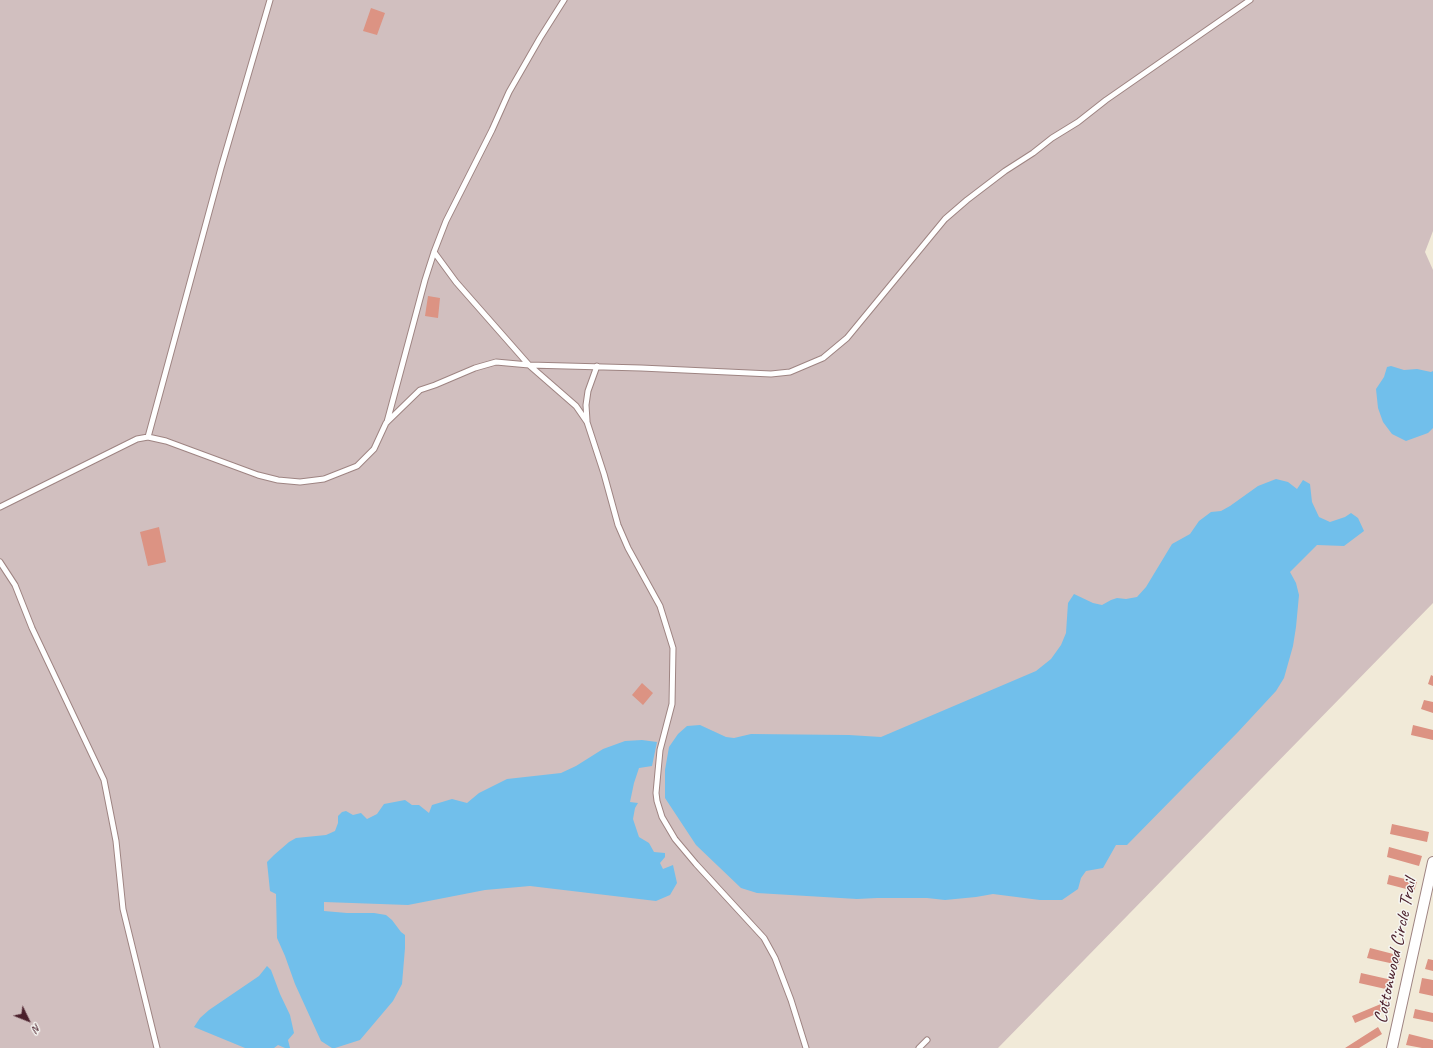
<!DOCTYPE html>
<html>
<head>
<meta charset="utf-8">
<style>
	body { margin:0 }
	#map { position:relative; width:1433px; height:1048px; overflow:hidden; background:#f1ead8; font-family:Caveat,sans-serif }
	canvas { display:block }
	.north { position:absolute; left:8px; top:1000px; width:40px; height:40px; -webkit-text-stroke:3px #f6f6f2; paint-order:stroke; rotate:133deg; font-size:11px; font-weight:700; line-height:16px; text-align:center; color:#4a1f2b }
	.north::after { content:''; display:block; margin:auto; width:14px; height:18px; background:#4a1f2b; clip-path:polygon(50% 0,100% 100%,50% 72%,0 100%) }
</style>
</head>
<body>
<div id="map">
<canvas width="1433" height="1048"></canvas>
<div class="north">N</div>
</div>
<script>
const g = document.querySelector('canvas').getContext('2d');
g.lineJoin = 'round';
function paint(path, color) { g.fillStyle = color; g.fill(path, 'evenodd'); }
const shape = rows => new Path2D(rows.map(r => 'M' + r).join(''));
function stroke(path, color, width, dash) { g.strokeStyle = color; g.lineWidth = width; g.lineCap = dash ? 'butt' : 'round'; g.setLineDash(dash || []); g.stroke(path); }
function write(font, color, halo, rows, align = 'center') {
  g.font = font + ' Caveat,sans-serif'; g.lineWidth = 3; g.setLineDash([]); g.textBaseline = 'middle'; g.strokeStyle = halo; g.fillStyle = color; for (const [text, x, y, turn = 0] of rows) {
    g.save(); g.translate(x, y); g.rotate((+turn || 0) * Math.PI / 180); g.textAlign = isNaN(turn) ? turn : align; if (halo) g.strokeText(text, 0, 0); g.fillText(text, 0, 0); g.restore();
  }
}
paint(shape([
	[0,0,1433,0,1433,231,1425,252,1433,270,1433,603,998,1048,0,1048]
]), '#d1bfbf');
paint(shape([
	[1391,366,1404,370,1417,369,1431,372,1433,371,1433,428,1428,433,1406,441,1392,434,1383,422,1378,408,1376,389,1384,377,1387,367],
	[1276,479,1288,482,1297,489,1303,480,1310,484,1312,502,1319,517,1330,522,1345,517,1351,513,1358,518,1364,531,1344,546,1317,545,1290,572,1296,583,1299,595,1296,627,1293,646,1284,678,1276,691,1238,732,1127,845,1116,845,1103,868,1086,871,1081,878,1078,889,1062,900,1040,900,993,894,976,897,945,900,927,898,877,898,857,899,757,893,741,888,696,845,665,798,665,770,669,747,678,734,687,726,700,725,726,737,734,738,751,734,849,735,881,737,1036,671,1051,659,1061,645,1066,633,1068,603,1074,594,1093,603,1102,605,1111,600,1117,598,1126,599,1137,597,1146,587,1172,544,1190,534,1199,521,1211,512,1221,511,1230,506,1258,486],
	[642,740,657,742,652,766,639,768,634,783,630,802,638,803,635,808,633,819,639,837,649,843,654,852,665,853,665,857,660,863,663,869,673,865,677,883,670,895,656,901,530,886,485,890,408,905,324,902,324,911,347,913,374,913,386,915,392,920,401,932,405,935,405,948,402,984,393,1001,360,1040,335,1048,332,1048,321,1041,295,984,285,956,277,938,276,894,270,891,267,862,274,855,289,842,296,838,326,835,335,831,338,823,338,816,342,812,346,811,353,815,361,813,367,819,377,814,384,804,405,800,412,805,419,805,429,813,432,805,452,799,467,803,479,793,507,779,561,773,576,766,603,749,625,741],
	[267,966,271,970,280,994,290,1015,294,1033,288,1040,290,1048,285,1048,278,1045,274,1048,245,1048,194,1027,200,1018,209,1010,259,976]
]), '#71bfeb');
paint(shape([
	[371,8,385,13,377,35,363,31],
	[428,296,440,298,438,318,425,316],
	[159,527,166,562,148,566,140,532],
	[1431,675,1433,676,1433,686,1428,684],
	[642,683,653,693,643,705,632,695],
	[1424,700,1433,702,1433,713,1421,709],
	[1413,725,1433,730,1433,740,1411,735],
	[1392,824,1429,832,1427,842,1390,834],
	[1389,847,1422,856,1419,866,1387,857],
	[1389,875,1417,882,1414,891,1387,884],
	[1370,948,1401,956,1399,965,1367,958],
	[1428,959,1433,960,1433,971,1425,969],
	[1361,973,1392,980,1390,990,1359,983],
	[1422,978,1433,980,1433,996,1419,993],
	[1388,1001,1390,1008,1355,1023,1352,1016],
	[1415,1009,1433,1013,1433,1022,1413,1018],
	[1378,1027,1382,1034,1359,1048,1345,1048],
	[1409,1034,1433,1040,1433,1048,1422,1048,1406,1045]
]), '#dc9383');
const service = shape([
	[434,252,456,282,529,365,641,368,771,374,790,372,823,358,847,338,945,219,967,200,1005,171,1033,153,1052,138,1078,122,1106,100,1250,0],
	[587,421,586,405,588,391,597,366],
	[387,422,425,280,434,252,446,221,492,130,509,92,540,38,564,0],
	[148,437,221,168,270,0],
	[0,507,137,439,148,437,166,441,258,475,278,480,300,482,324,479,357,466,374,449,386,423,420,390,435,385,475,368,496,362,529,365,576,406,587,422,604,474,618,525,628,548,660,606,673,648,672,704,660,750,656,793,657,801,662,817,675,839,696,864,764,938,775,958,791,1000,806,1048],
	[0,562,15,585,32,628,104,780,116,841,123,909,157,1048],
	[919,1048,927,1040]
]);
const minor = shape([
	[1392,1048,1433,862]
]);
stroke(service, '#9e8482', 7);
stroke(minor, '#9e8482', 12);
stroke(service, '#fff', 5);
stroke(minor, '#fff', 10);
write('19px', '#4a1f2b', '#f6f6f2', [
	["Cottonwood Circle Trail",1396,951,-78]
]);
</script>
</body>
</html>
